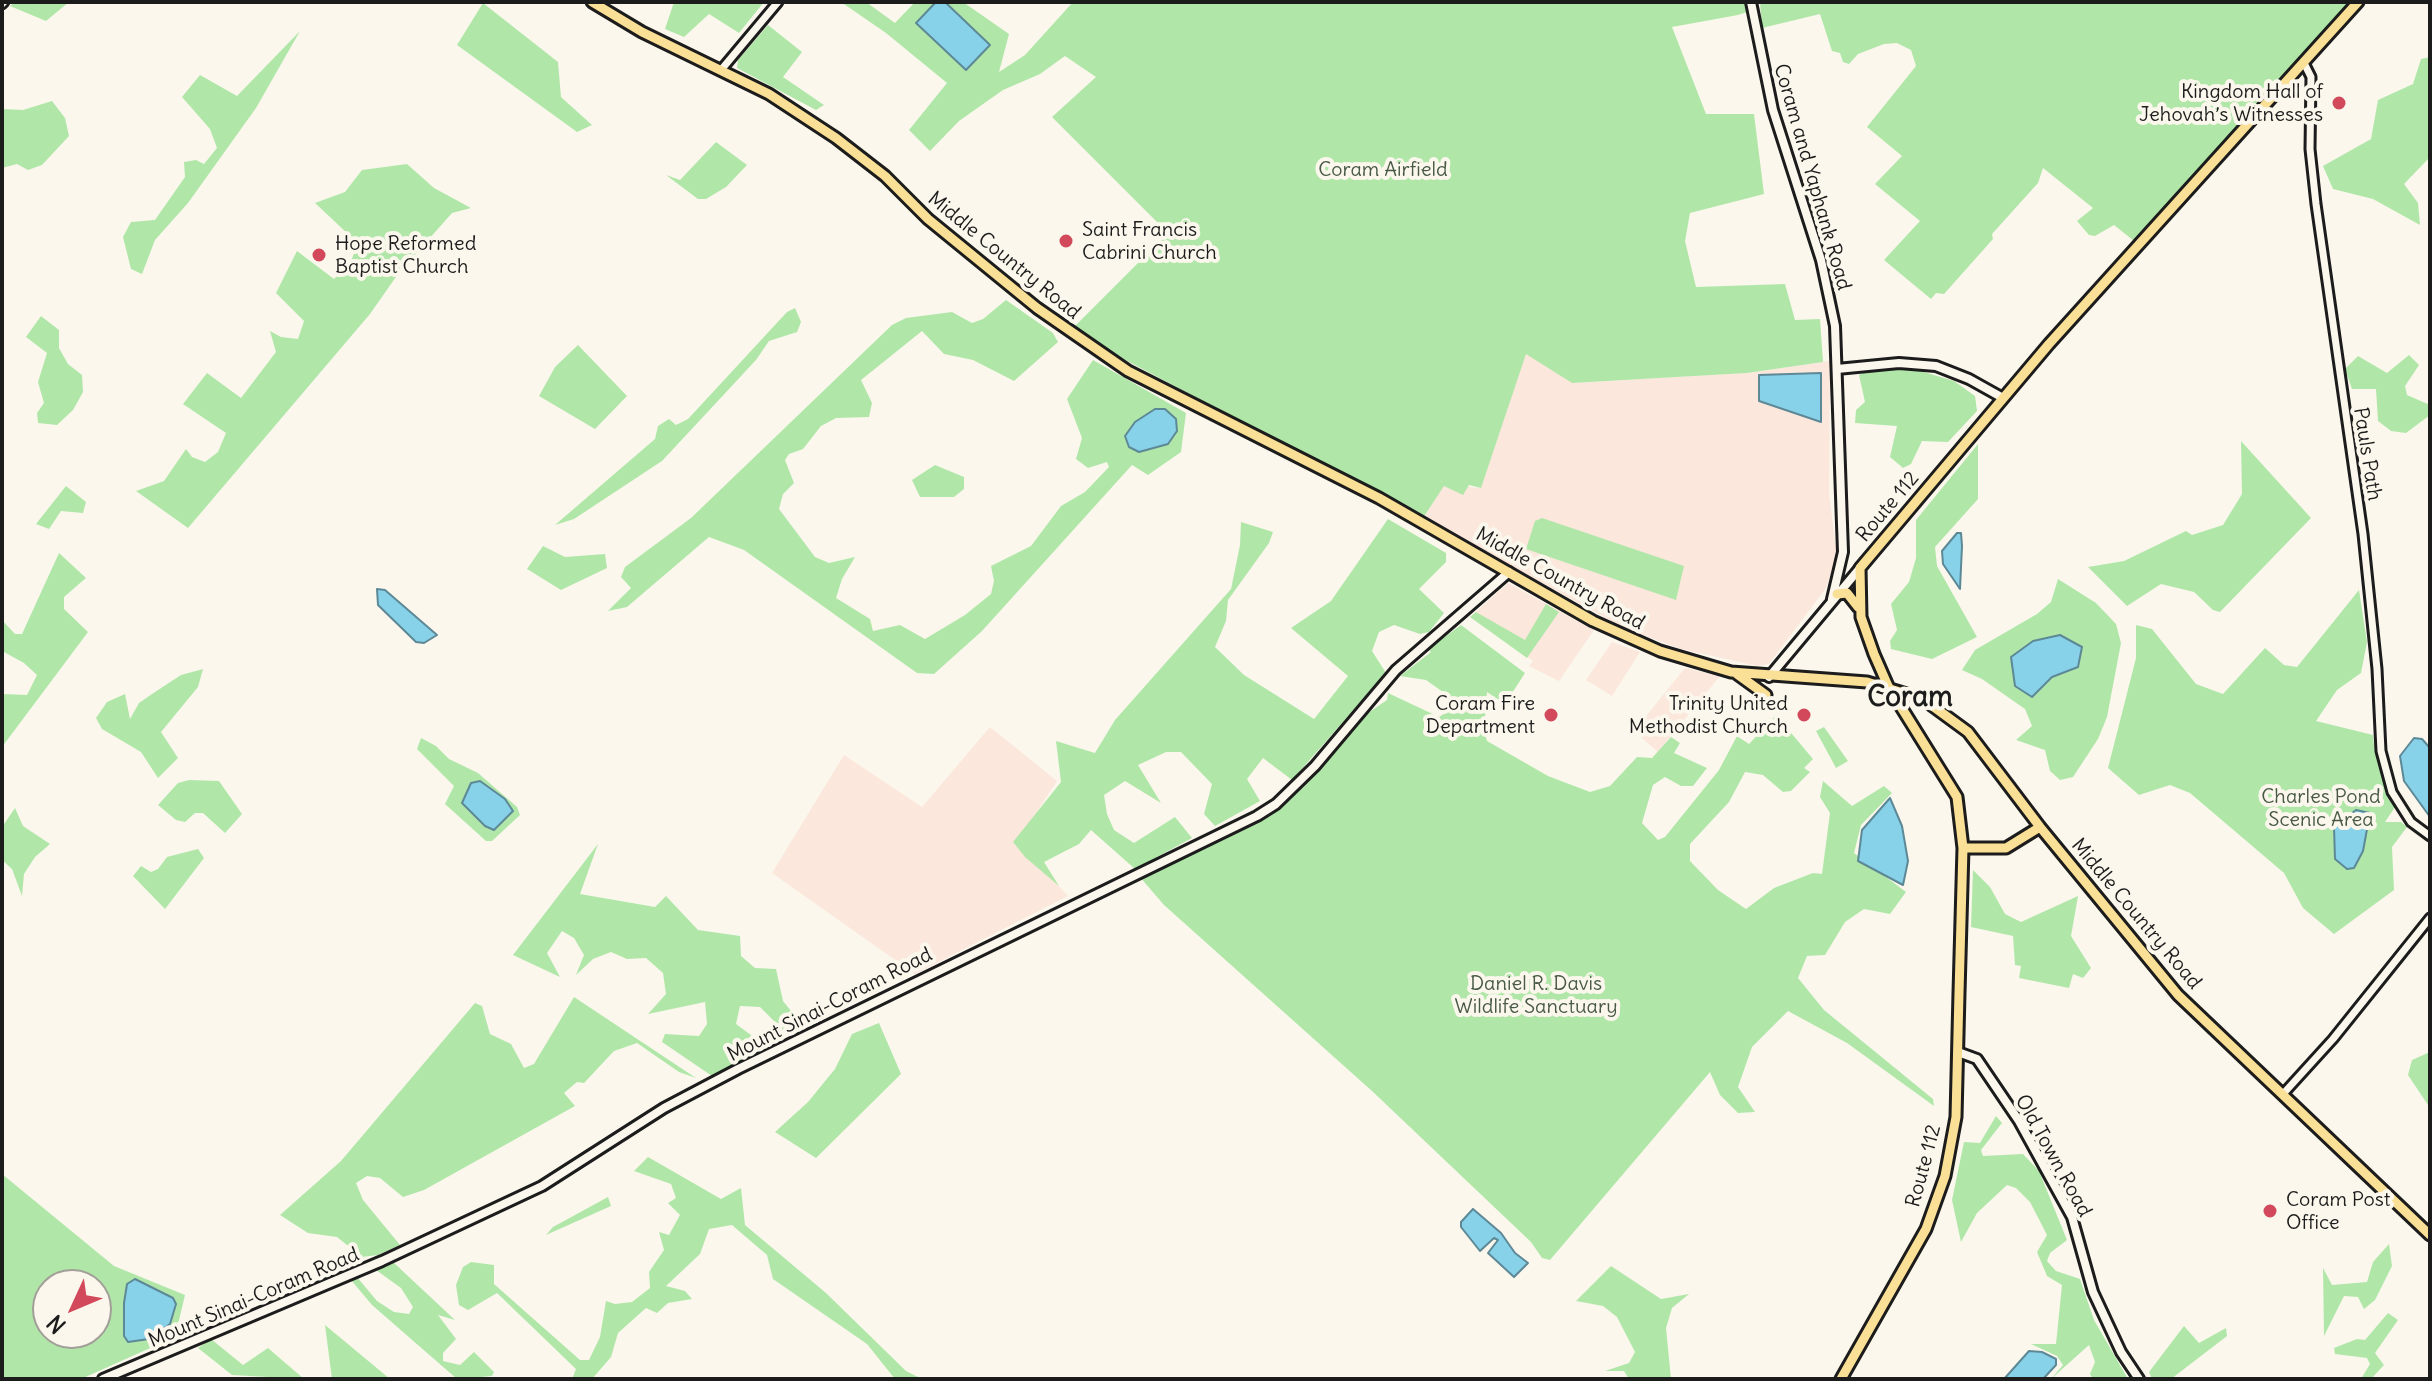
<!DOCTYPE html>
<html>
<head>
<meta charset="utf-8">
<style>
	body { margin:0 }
	#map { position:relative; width:2432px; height:1381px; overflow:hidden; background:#fbf7ec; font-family:Delius,sans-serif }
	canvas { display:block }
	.frame { position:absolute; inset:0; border:4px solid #1c1c1c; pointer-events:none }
	.north { position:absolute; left:32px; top:1269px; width:80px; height:80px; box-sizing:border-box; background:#fbf7ec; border:2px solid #a29f99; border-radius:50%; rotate:226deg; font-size:22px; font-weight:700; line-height:32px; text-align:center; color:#1c1c1c }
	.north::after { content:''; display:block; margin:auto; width:28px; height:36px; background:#d1495b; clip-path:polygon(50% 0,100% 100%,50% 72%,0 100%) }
</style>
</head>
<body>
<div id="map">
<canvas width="2432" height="1381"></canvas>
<div class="frame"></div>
<div class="north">N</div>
</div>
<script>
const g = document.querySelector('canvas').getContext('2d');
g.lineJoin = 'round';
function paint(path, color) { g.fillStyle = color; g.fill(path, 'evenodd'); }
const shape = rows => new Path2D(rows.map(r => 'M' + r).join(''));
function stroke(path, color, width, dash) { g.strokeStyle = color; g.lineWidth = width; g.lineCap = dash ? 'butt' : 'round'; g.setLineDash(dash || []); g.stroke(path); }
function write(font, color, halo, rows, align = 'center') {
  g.font = font + ' Delius,sans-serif'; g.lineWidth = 8; g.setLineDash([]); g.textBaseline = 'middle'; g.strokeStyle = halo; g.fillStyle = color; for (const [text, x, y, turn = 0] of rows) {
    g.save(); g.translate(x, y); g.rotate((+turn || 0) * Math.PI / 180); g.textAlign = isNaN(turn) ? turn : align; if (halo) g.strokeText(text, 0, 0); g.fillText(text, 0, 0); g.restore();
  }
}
paint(shape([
	[1525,351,1572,383,1747,373,1830,361,1829,494,1837,555,1826,588,1769,664,1757,666,1681,649,1624,628,1423,518,1444,485,1480,488],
	[1508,583,1594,630,1559,681,1529,666,1533,661,1470,617],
	[1612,642,1640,652,1612,696,1586,680],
	[1685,668,1720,676,1658,752,1634,731],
	[990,727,1057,781,1017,842,1068,896,915,974,772,873,844,755,922,807]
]), '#fbe7dc');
paint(shape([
	[15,2,50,3,69,2,46,21,10,6],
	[674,2,764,2,739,33,709,14,684,37,665,29],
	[841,2,866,2,895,23,915,2,936,2,916,23,990,45,945,2,963,2,1009,34,999,72,1025,55,1073,2,1747,2,1747,12,1738,15,1672,27,1706,114,1754,114,1764,194,1690,213,1685,241,1696,287,1785,284,1795,320,1820,319,1823,362,1747,373,1572,383,1526,354,1481,488,1469,485,1463,495,1444,486,1423,518,1118,356,1073,328,1168,233,1052,117,1096,77,1065,56,1040,74,1003,90,959,121,930,151,909,130,947,83,886,33],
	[1760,2,2349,2,2134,241,2114,225,2095,236,2089,235,2077,221,2093,208,2043,168,2038,183,1992,234,1993,239,1944,294,1936,293,1931,299,1884,260,1920,221,1875,184,1902,156,1867,127,1916,66,1911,50,1897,43,1884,44,1858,54,1849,64,1843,62,1840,53,1832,51,1820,14,1762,28],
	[483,3,558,62,561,97,592,125,577,132,457,45],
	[768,25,802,52,783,77,824,105,816,110,737,68,738,60],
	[300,31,256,108,188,203,155,240,142,274,131,269,123,237,131,222,155,220,185,177,184,162,196,160,204,164,217,148,210,129,182,97,200,75,237,96],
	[2430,57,2430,157,2404,184,2418,203,2420,225,2373,199,2333,189,2323,166,2371,139,2378,100,2413,84,2421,59],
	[52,101,65,118,69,136,42,165,28,170,17,164,2,168,2,109,23,110],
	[716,142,747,165,726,187,706,199,698,199,666,175,680,180],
	[407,164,434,188,471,208,452,213,398,274,370,314,188,528,136,491,164,481,186,449,192,457,205,462,218,452,226,433,183,404,207,373,241,398,276,352,270,331,281,337,298,339,304,321,276,293,297,251,334,279,351,261,356,248,348,234,315,203,345,192,362,170],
	[1006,300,1053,333,1058,342,1014,381,973,360,944,354,922,331,861,380,872,403,869,417,836,418,821,426,803,449,789,454,785,460,794,483,783,494,779,509,815,557,829,563,855,557,842,579,836,598,870,619,873,631,900,625,925,639,965,615,991,594,994,581,991,566,1031,546,1061,506,1085,492,1109,467,1107,462,1088,468,1076,459,1082,438,1067,399,1093,360,1186,413,1181,452,1148,475,1132,465,982,631,934,674,917,673,744,550,709,537,627,607,608,611,631,588,621,577,625,567,691,518,892,325,906,318,952,312,972,323,983,319],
	[795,308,801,322,797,332,769,341,756,360,662,461,574,519,555,525,655,439,658,426,669,419,676,425,688,419,787,312],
	[41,316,59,330,59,348,68,364,82,375,83,392,73,410,57,425,38,423,37,413,44,403,38,382,47,353,26,337],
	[578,345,627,396,595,429,539,396,555,367],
	[2409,355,2419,365,2405,386,2407,395,2430,405,2430,415,2406,433,2391,431,2378,421,2376,389,2352,389,2345,369,2358,356,2387,373],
	[1914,369,1954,381,1975,396,1977,411,1948,442,1922,441,1911,464,1903,468,1890,457,1897,426,1855,423,1856,410,1865,402,1859,375,1866,371],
	[2241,441,2311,518,2220,612,2213,610,2194,592,2161,584,2127,606,2088,567,2124,561,2186,531,2192,535,2223,525,2242,494],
	[1978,444,1978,499,1935,547,1937,566,1977,637,1932,659,1891,649,1890,641,1897,630,1891,604,1909,582,1916,558,1916,520],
	[935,465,964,477,964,489,954,497,920,497,912,480],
	[66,486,86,502,83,513,61,511,49,529,36,524],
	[1542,518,1684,566,1676,600,1526,549,1535,521],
	[1388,519,1446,553,1446,562,1419,589,1444,613,1429,632,1420,634,1394,625,1379,632,1372,651,1386,673,1292,780,1263,758,1247,779,1260,801,1215,826,1204,814,1212,784,1181,752,1166,752,1138,765,1161,803,1125,781,1104,795,1107,814,1114,830,1134,843,1175,817,1192,838,1135,869,1091,830,1079,844,1044,862,1059,886,1025,857,1013,842,1061,782,1056,741,1095,753,1115,720,1231,589,1240,545,1241,522,1273,532,1269,543,1228,600,1226,621,1215,647,1244,675,1314,719,1348,676,1291,628,1331,601],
	[543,546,565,557,605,554,607,568,561,590,527,569],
	[59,553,86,578,64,597,64,609,88,632,2,747,2,694,27,695,37,675,24,663,2,651,2,620,15,634,22,634],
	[2058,579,2096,603,2116,624,2121,643,2107,717,2098,739,2073,777,2060,780,2050,771,2045,750,2016,740,2032,726,2025,709,1982,679,1962,670,1975,650,2037,614,2051,602],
	[2359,590,2367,642,2361,673,2337,690,2316,721,2373,735,2374,745,2380,745,2384,776,2397,804,2385,822,2401,822,2407,827,2392,847,2394,890,2334,934,2303,908,2284,873,2190,793,2170,785,2139,795,2108,768,2136,658,2136,625,2152,629,2196,684,2223,694,2265,648,2284,665,2297,667],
	[1546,604,1559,612,1527,658,1470,617,1476,612,1525,640],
	[1461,625,1525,673,1505,704,1487,692,1484,730,1487,741,1548,776,1590,792,1610,786,1637,757,1652,758,1671,737,1680,743,1674,753,1707,768,1693,786,1681,786,1665,777,1653,785,1642,823,1658,840,1665,837,1719,770,1737,736,1749,744,1776,715,1813,759,1804,768,1810,772,1791,791,1783,792,1763,775,1745,772,1729,802,1690,844,1690,861,1718,890,1746,909,1774,888,1813,873,1822,874,1830,813,1820,797,1823,781,1852,806,1884,786,1892,793,1861,825,1854,853,1906,892,1890,914,1864,909,1845,922,1825,955,1807,956,1798,978,1824,1010,1933,1099,1934,1106,1847,1043,1788,1011,1752,1047,1738,1087,1755,1112,1738,1113,1720,1095,1710,1072,1550,1260,1542,1258,1531,1242,1372,1091,1164,905,1139,876,1272,815,1304,785,1365,715,1387,700,1388,693,1439,717,1453,708,1450,697,1426,680,1400,676,1431,652,1428,649],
	[203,669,198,687,161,732,178,758,158,778,141,752,102,729,96,718,107,702,125,694,130,719,139,703,155,692,181,675],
	[1824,727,1848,761,1836,768,1816,731],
	[421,738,436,746,449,759,478,773,517,807,520,815,492,841,486,841,445,804,454,786,417,749],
	[189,780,219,781,242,814,225,833,203,813,195,813,185,822,176,820,158,805,178,783],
	[15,808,23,826,50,844,35,857,24,874,22,896,12,869,2,860,2,827],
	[598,844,580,894,655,907,666,896,698,930,740,936,741,956,755,968,776,969,783,1001,800,1022,787,1034,760,1007,740,1006,736,1024,767,1047,712,1076,662,1042,665,1034,699,1036,707,1024,705,1002,648,1014,666,994,663,973,646,958,627,959,611,952,593,959,576,975,584,955,574,938,562,931,547,953,560,977,513,955],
	[198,849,204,858,165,909,133,876,141,866,151,872,158,869,167,857],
	[1973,870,1990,887,2005,914,2021,922,2078,896,2071,936,2091,968,2083,978,2073,974,2069,988,2019,978,2021,966,2015,965,2013,936,1971,927],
	[574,997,696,1078,679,1072,637,1043,614,1051,584,1083,577,1082,564,1093,575,1106,424,1190,403,1197,380,1178,367,1176,356,1183,363,1200,400,1245,378,1255,362,1257,337,1237,308,1233,280,1215,341,1161,475,1003,482,1006,490,1034,511,1044,524,1068,534,1064],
	[879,1023,901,1074,816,1158,775,1132,808,1102,835,1069,852,1034],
	[2430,1052,2430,1108,2408,1075,2412,1060],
	[1996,1116,2002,1123,1981,1150,1983,1156,2023,1154,2039,1171,2067,1240,2050,1253,2047,1261,2056,1271,2080,1279,2094,1320,2128,1379,2093,1379,2090,1374,2095,1362,2089,1345,2051,1379,2063,1365,2057,1356,2031,1344,2056,1344,2062,1285,2047,1276,2037,1252,2047,1235,2030,1202,2016,1188,2007,1185,1977,1213,1961,1242,1952,1200,1964,1142,1980,1143],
	[648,1157,721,1199,741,1188,745,1225,826,1293,906,1371,922,1379,895,1379,867,1344,773,1279,767,1255,732,1225,709,1229,700,1254,666,1286,685,1291,692,1299,668,1303,657,1313,646,1308,618,1333,611,1357,592,1379,572,1379,576,1369,497,1293,468,1310,459,1305,456,1285,463,1267,471,1262,494,1265,494,1284,580,1360,589,1360,600,1337,606,1301,615,1304,632,1302,650,1288,649,1272,664,1250,659,1232,669,1235,680,1215,668,1203,676,1198,671,1184,634,1171],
	[2,1174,114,1266,185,1295,175,1337,81,1379,2,1379],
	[48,1285,96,1285,96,1333,48,1333],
	[608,1197,611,1206,546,1235,553,1227],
	[2389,1244,2392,1266,2375,1300,2364,1309,2358,1297,2344,1296,2324,1336,2323,1268,2332,1285,2367,1282,2373,1262],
	[393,1262,455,1320,438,1315,456,1339,443,1353,443,1361,460,1365,474,1352,494,1372,492,1376,457,1379,372,1305,351,1280,357,1277,377,1301,394,1312,409,1314,413,1307,401,1288,376,1270],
	[1611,1266,1661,1299,1689,1294,1672,1308,1666,1328,1671,1379,1629,1379,1624,1371,1605,1371,1629,1363,1635,1352,1617,1317,1603,1306,1576,1301],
	[2388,1313,2398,1320,2375,1353,2384,1365,2371,1379,2361,1379,2370,1364,2367,1358,2335,1354,2334,1348,2357,1339,2365,1340],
	[325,1325,390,1379,332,1379],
	[2184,1326,2199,1343,2226,1328,2227,1336,2171,1379,2152,1379,2149,1372],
	[211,1339,243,1365,268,1348,304,1379,232,1375,198,1348]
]), '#b0e7a9');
const water = shape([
	[936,2,945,2,990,45,966,70,916,23,936,2],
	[1821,373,1821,422,1759,401,1759,375,1821,373],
	[1155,409,1165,409,1176,419,1177,431,1168,444,1139,452,1129,447,1125,436,1135,422,1155,409],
	[1957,533,1961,533,1962,546,1960,589,1943,564,1942,551,1957,533],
	[377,589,385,590,437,635,424,643,416,642,378,605,377,589],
	[2060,635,2082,647,2078,667,2052,677,2032,697,2015,686,2011,657,2033,641,2060,635],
	[2414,738,2422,739,2430,748,2430,817,2404,781,2400,756,2414,738],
	[480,781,505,799,513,811,494,830,485,826,462,803,471,783,480,781],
	[1890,798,1902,826,1908,861,1903,885,1858,861,1862,830,1890,798],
	[2356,810,2370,813,2363,851,2354,868,2347,869,2335,859,2334,827,2356,810],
	[1473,1209,1501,1233,1515,1253,1528,1263,1514,1277,1488,1253,1498,1240,1494,1238,1480,1251,1461,1227,1461,1222,1473,1209],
	[135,1279,173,1298,176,1304,170,1324,149,1339,128,1342,124,1336,124,1303,127,1284,135,1279],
	[2029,1351,2042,1352,2056,1359,2056,1365,2043,1379,2004,1379,2029,1351]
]);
paint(water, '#88d2e9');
stroke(water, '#5d8997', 2);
const tertiary = shape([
	[2,4,4,2],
	[2304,63,2311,77,2310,149,2316,204,2363,534,2377,669,2381,751,2392,792,2411,822,2430,836],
	[721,70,778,2],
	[2283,1094,2333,1039,2430,918]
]);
const secondary = shape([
	[1751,2,1773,110,1821,260,1835,326,1843,552,1832,599],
	[1837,369,1899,363,1936,366,1969,379,2003,398],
	[1769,677,1860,568],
	[1958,1052,1977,1059,2019,1121,2072,1217,2093,1292,2121,1352,2139,1379],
	[103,1379,382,1261,542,1186,664,1108,738,1069,1257,816,1276,804,1315,766,1396,670,1509,572]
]);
const primary = shape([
	[592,2,642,32,769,94,836,138,885,176,928,219,1037,308,1128,371,1379,498,1593,621,1660,651,1731,672,1867,682,1923,699,1968,732,2040,827,2178,995,2430,1235],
	[1837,594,1847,593,1858,607],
	[1737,674,1766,695],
	[1963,848,2006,848,2040,827],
	[1841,1379,1926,1229,1945,1176,1956,1117,1959,993,1963,848,1957,797,1888,686,1874,654,1861,617,1860,568,2049,344,2358,2]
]);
stroke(tertiary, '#1c1c1c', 13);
stroke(secondary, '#1c1c1c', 14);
stroke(primary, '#1c1c1c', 15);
stroke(tertiary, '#fbf7ec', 7);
stroke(secondary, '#fbf7ec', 8);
stroke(primary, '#fadf96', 9);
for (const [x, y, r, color] of [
	[2339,103,8,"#d1495b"],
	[1066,241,8,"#d1495b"],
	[319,255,8,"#d1495b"],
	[1551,715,8,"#d1495b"],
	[1804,715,8,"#d1495b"],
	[2270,1211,8,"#d1495b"]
]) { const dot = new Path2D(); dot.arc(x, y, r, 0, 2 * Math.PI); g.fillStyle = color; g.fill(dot); stroke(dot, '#fbf7ec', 3); }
write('20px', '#1c1c1c', '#fbf7ec', [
	["Kingdom Hall of",2323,92],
	["Jehovah’s Witnesses",2323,115],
	["Saint Francis",1082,230,"left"],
	["Cabrini Church",1082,253,"left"],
	["Hope Reformed",335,244,"left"],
	["Baptist Church",335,267,"left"],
	["Coram Fire",1535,704],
	["Department",1535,727],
	["Trinity United",1788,704],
	["Methodist Church",1788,727],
	["Coram Post",2286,1200,"left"],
	["Office",2286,1223,"left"]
], 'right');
write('20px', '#485946', '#fbf7ec', [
	["Coram Airfield",1383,170],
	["Charles Pond",2321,797],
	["Scenic Area",2321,820],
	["Daniel R. Davis",1536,984],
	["Wildlife Sanctuary",1536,1007]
]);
write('20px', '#1c1c1c', '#fbf7ec', [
	["Coram and Yaphank Road",1812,177,74],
	["Middle Country Road",1004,256,39],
	["Pauls Path",2367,454,81],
	["Route 112",1888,507,-50],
	["Middle Country Road",1560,579,29],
	["Middle Country Road",2136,914,50],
	["Mount Sinai-Coram Road",830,1005,-27],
	["Old Town Road",2053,1156,61],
	["Route 112",1924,1166,-75],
	["Mount Sinai-Coram Road",254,1298,-23]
]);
write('bold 28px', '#1c1c1c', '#fbf7ec', [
	["Coram",1910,698]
]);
</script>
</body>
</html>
